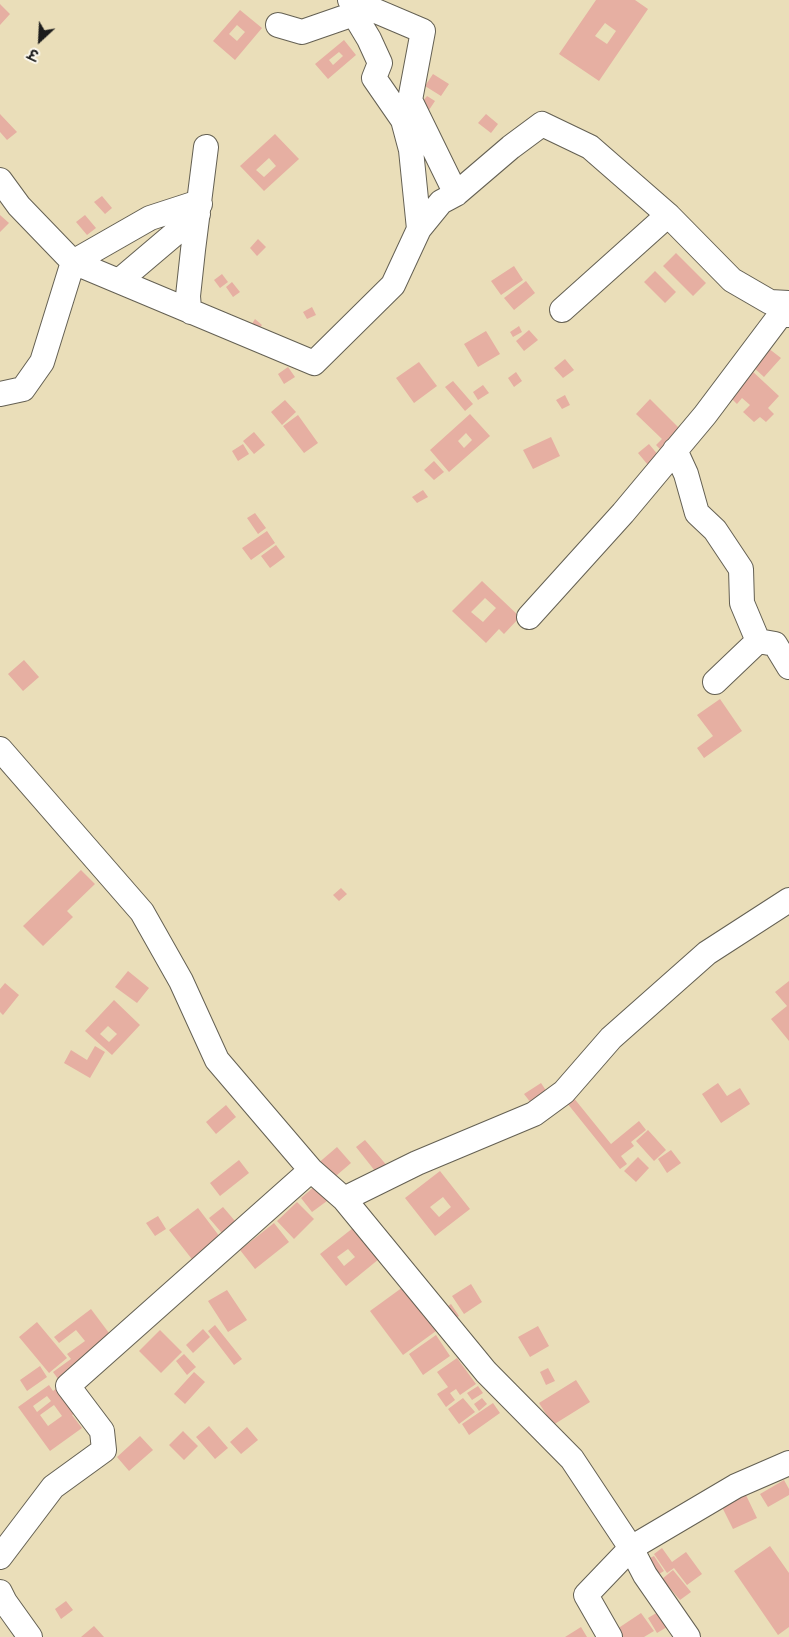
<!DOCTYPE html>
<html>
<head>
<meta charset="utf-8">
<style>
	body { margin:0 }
	#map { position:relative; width:789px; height:1637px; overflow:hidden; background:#eadeb9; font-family:Mynerve,"Playpen Sans Deva",sans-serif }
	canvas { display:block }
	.north { position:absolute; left:15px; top:15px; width:50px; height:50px; -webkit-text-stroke:4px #fbf7ec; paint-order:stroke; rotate:205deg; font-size:14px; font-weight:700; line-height:20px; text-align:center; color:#1c1c1c }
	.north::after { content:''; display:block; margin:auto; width:18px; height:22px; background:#1c1c1c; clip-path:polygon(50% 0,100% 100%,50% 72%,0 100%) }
</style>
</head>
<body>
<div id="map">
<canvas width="789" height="1637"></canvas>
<div class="north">उ</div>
</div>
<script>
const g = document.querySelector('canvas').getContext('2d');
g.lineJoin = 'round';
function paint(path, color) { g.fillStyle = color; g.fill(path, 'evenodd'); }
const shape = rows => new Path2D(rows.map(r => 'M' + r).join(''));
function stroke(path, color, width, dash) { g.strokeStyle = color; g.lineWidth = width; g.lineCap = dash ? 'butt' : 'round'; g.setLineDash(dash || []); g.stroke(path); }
paint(shape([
	[596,0,635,0,648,9,599,81,559,54],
	[605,23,616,31,607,44,595,36],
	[0,4,10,14,0,25],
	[240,10,262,28,235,60,213,41],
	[237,25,245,32,237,41,229,34],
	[344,40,356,55,328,79,315,64],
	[339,52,343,56,333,65,329,60],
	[433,74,449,84,441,96,425,86],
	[427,96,435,101,427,113,419,106],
	[0,114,17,132,7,140,0,132],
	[486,114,498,124,491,133,478,123],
	[275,134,299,159,264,191,240,166],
	[269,158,276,166,264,177,256,170],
	[102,196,112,208,105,214,94,202],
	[0,215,9,223,0,232],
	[85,215,96,228,87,235,76,222],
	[258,239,266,247,257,256,250,248],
	[676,253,706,283,693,296,663,266],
	[514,266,523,280,501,295,491,281],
	[655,271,676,292,665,303,644,282],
	[222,274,228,282,220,288,214,280],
	[526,281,535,293,514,310,504,298],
	[232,282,240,292,233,297,226,287],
	[312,307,316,315,307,319,303,312],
	[255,319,262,325,257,332,250,327],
	[519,326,522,332,513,337,510,332],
	[529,330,538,340,524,351,516,341],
	[486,331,500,354,478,367,464,344],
	[768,348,781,358,764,377,752,366],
	[565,359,574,370,563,378,554,368],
	[419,362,437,386,414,403,396,378],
	[288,367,295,377,284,384,278,374],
	[751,370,779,396,768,408,774,414,766,422,760,417,754,422,743,412,750,405,742,398,737,404,728,395],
	[516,372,522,381,514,387,508,378],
	[453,381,473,404,465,411,445,387],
	[483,385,489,393,478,400,473,392],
	[565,395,570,405,562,409,556,400],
	[650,399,684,433,663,452,656,445,662,439,636,414],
	[285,400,296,412,282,425,271,412],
	[470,414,490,436,449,472,430,450],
	[466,433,472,440,464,448,458,441],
	[298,415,318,443,304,453,283,426],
	[254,432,265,445,254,454,243,441],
	[551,437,560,456,533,469,523,450],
	[243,444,249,454,238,461,232,451],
	[649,444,659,456,648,465,638,453],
	[434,461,444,472,434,480,424,470],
	[423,490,428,497,417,503,412,497],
	[255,513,266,528,258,534,247,518],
	[267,531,275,543,251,560,242,548],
	[276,545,285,557,270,568,261,556],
	[482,581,520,617,504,634,499,629,486,643,452,611],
	[485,598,496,608,483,622,471,612],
	[24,660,39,677,23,691,8,674],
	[720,699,742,731,704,758,697,748,713,736,697,715],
	[81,870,95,884,67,911,73,917,43,946,23,926],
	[341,888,347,894,339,901,333,895],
	[128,971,149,988,137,1003,115,987],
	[789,981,789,1041,771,1019,787,1006,775,992],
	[5,983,19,995,3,1015,0,1012,0,989],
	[114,1000,140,1025,112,1055,85,1031],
	[108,1026,117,1034,109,1042,100,1034],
	[95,1046,105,1052,90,1078,64,1063,71,1050,87,1060],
	[541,1083,547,1092,531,1103,524,1094],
	[718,1083,727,1096,740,1088,750,1104,721,1123,702,1094],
	[573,1097,611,1144,639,1121,646,1130,631,1142,634,1146,621,1156,627,1164,620,1169,567,1103],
	[226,1105,236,1117,216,1134,206,1122],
	[648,1130,666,1150,654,1161,636,1141],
	[365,1140,389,1168,379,1176,356,1147],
	[337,1147,351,1163,330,1181,316,1165],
	[671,1150,681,1163,667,1173,658,1159],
	[638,1157,649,1168,636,1182,624,1171],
	[239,1160,249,1173,220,1196,210,1183],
	[440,1171,470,1209,435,1236,405,1198],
	[443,1197,451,1207,439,1217,430,1207],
	[315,1186,327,1201,312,1212,301,1198],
	[297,1202,314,1219,294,1239,277,1221],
	[223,1207,241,1228,227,1239,209,1218],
	[198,1208,223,1241,195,1263,169,1230],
	[158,1216,166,1229,155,1236,146,1223],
	[274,1223,289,1242,255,1269,240,1250],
	[353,1228,379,1259,346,1286,320,1254],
	[348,1249,355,1257,344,1266,337,1257],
	[471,1284,482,1302,464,1314,452,1296],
	[403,1287,436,1331,403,1355,370,1311],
	[227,1290,247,1320,228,1332,208,1301],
	[451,1304,459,1316,450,1322,442,1310],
	[91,1309,112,1337,61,1383,53,1372,71,1359,67,1354,85,1341,76,1330,59,1343,54,1337],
	[37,1322,67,1358,49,1373,19,1337],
	[215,1325,242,1359,234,1365,208,1331],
	[538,1326,549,1346,530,1357,518,1337],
	[203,1329,210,1337,193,1353,186,1345],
	[160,1330,182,1352,161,1373,139,1351],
	[436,1335,450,1356,423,1375,409,1354],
	[184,1354,196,1367,187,1375,176,1361],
	[457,1358,476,1384,460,1395,456,1389,450,1393,455,1400,446,1407,437,1394,448,1387,437,1372],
	[40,1366,47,1377,27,1391,20,1380],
	[548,1368,555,1381,546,1385,540,1372],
	[194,1372,205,1382,185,1404,174,1394],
	[576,1380,590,1402,553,1425,539,1403],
	[49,1385,53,1391,57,1388,76,1413,72,1415,82,1428,50,1451,18,1407],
	[47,1396,51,1401,37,1412,33,1406],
	[54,1405,62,1416,48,1426,40,1415],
	[478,1386,483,1393,472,1400,467,1393],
	[463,1398,475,1412,459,1424,448,1409],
	[482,1398,487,1404,479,1411,474,1404],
	[493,1403,500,1413,469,1435,462,1424],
	[209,1426,228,1448,215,1459,196,1437],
	[247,1427,258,1440,241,1454,230,1442],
	[183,1431,198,1446,184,1460,169,1445],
	[140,1436,153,1450,129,1471,117,1457],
	[784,1480,789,1489,789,1495,768,1507,760,1494],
	[745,1493,757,1518,733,1529,721,1505],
	[770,1546,789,1573,789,1627,778,1635,734,1571],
	[662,1548,672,1562,686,1552,702,1574,687,1585,674,1568,667,1573,654,1554],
	[654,1556,664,1571,654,1577,644,1561],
	[673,1570,691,1592,680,1600,662,1579],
	[66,1601,73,1610,61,1619,55,1609],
	[658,1612,667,1627,657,1633,648,1618],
	[641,1613,654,1631,644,1637,623,1637,617,1629],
	[94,1626,104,1637,81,1637],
	[581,1627,587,1637,565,1637]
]), '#e6afa2');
const minor = shape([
	[350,0,423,31,410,100,456,194],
	[278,25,302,32,354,14,369,39,380,63,374,78,403,120,411,150,419,229],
	[0,180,19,206,73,262,314,363,393,285,419,229,441,202,456,194,511,147,542,124,590,147,668,215,732,280,770,302,789,303],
	[119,281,198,214],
	[562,310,668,215],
	[191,312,189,309,188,296,193,250,206,147],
	[0,394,23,389,42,362,73,262,150,218,193,204,200,204],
	[675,450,686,474,697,513,715,530,741,569,742,603,758,641,775,644,789,667],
	[529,617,623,513,705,415,781,314,789,315],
	[715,682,758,641],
	[0,749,142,912,181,981,217,1060,311,1170,344,1199,486,1372,572,1459,631,1548,645,1575,688,1637],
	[344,1199,417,1163,534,1114,564,1092,611,1038,707,953,789,900],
	[0,1557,53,1487,104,1450,102,1431,68,1386,311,1170],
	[0,1592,5,1602,30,1637],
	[610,1637,586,1595,631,1548,736,1486,789,1463]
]);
stroke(minor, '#646053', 26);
stroke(minor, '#fff', 24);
</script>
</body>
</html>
